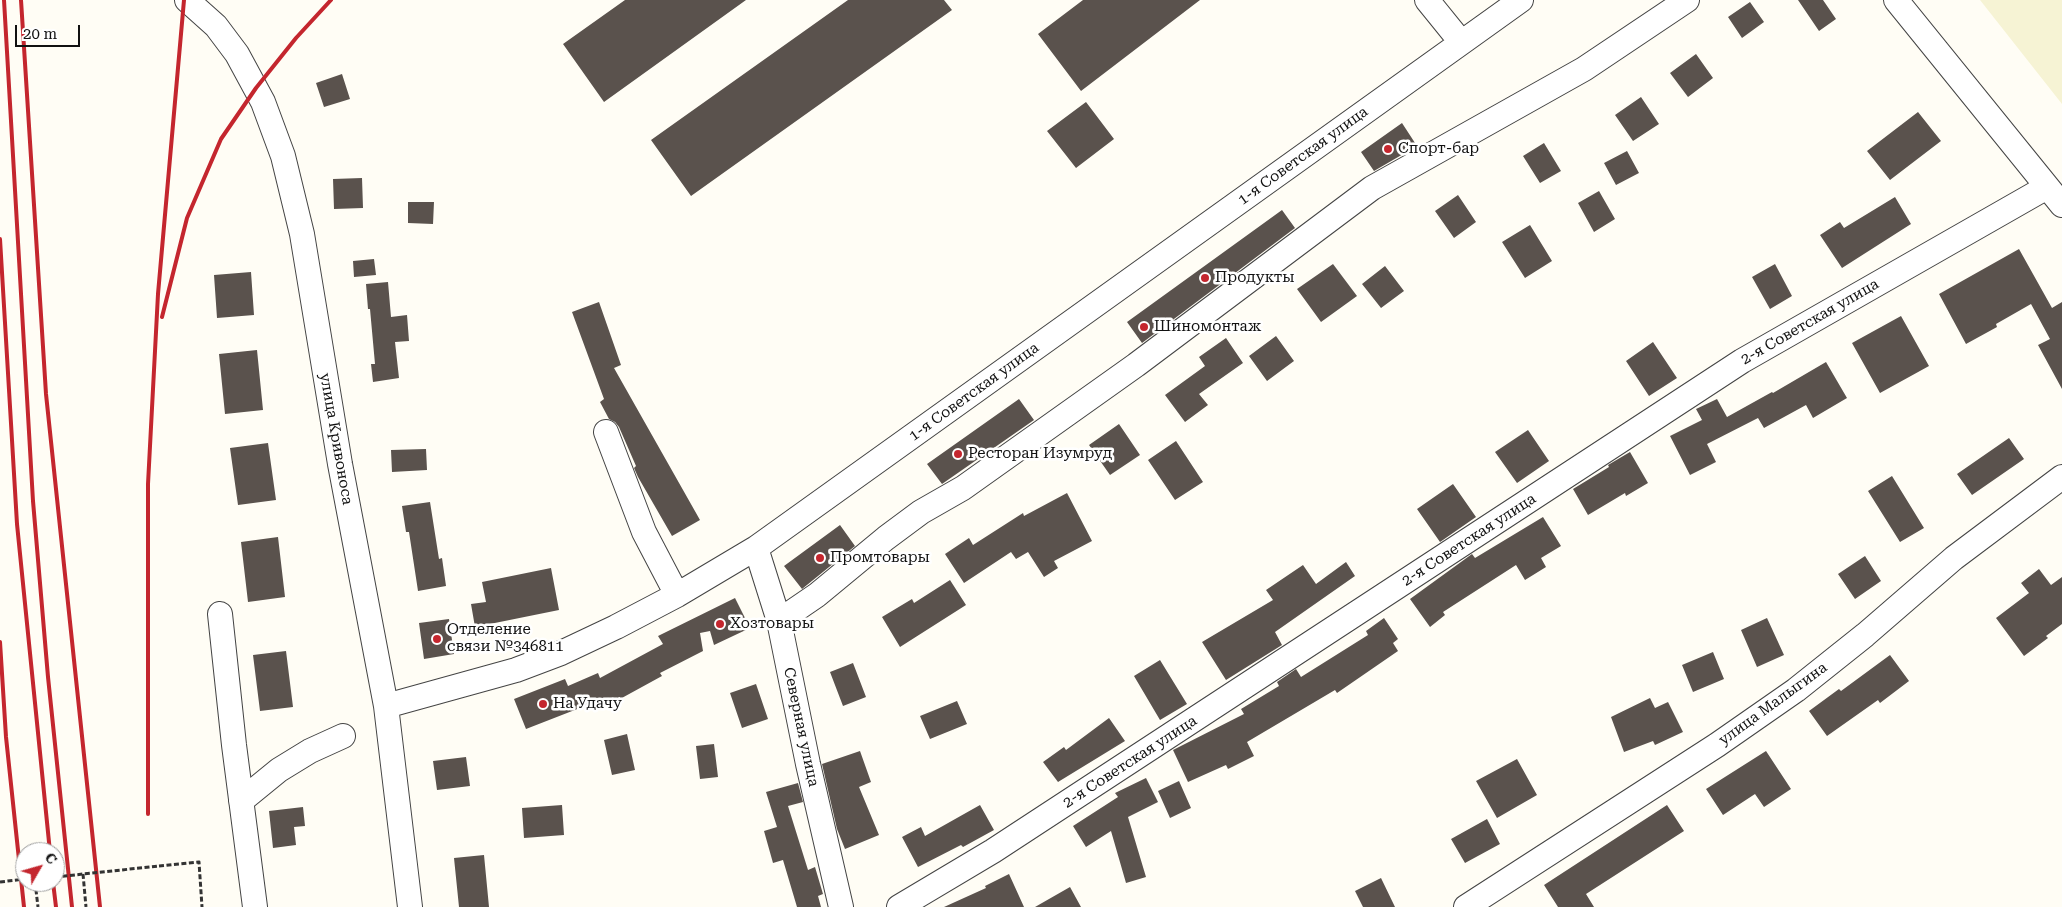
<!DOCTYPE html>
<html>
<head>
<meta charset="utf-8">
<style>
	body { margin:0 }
	#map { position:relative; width:2062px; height:907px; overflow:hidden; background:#fffdf5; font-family:"Roboto Serif",serif }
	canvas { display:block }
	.north { position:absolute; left:15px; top:842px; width:50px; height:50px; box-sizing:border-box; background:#fff; border:1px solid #a0a0a0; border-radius:50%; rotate:52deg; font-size:14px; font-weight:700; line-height:20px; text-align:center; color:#111 }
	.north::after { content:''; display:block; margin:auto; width:18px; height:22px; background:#c4262e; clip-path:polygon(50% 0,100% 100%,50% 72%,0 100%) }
	.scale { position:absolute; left:15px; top:25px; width:65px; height:22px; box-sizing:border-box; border:2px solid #111; border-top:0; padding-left:6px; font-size:15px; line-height:18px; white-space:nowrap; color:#111; -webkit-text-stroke:4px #fff; paint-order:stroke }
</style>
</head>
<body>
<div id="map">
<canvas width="2062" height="907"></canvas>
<div class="north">С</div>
<div class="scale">20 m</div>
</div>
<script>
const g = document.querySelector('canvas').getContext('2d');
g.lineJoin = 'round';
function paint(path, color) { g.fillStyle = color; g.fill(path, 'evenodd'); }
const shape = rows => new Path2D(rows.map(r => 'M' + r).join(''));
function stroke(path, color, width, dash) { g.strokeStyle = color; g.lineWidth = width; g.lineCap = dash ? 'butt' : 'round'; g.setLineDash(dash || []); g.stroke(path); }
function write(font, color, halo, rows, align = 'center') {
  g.font = font + ' "Roboto Serif",serif'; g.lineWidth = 5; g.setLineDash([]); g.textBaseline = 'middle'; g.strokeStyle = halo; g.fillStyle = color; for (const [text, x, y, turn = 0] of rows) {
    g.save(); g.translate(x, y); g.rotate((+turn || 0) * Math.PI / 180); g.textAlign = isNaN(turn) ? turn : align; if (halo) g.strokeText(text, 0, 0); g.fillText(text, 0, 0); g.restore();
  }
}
paint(shape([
	[1980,0,2062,0,2062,104]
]), '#f6f3d4');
paint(shape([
	[625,0,746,0,604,102,563,44],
	[848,0,944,0,952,10,691,196,651,140],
	[1083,0,1200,0,1081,91,1038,34],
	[1798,0,1823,0,1836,19,1819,31],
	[1750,2,1764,22,1742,38,1728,17],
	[1696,54,1713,78,1688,97,1670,73],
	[342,74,350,99,324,107,316,83],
	[1641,97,1659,124,1633,141,1615,115],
	[1086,102,1114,139,1076,168,1047,131],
	[1918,112,1941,141,1890,180,1867,151],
	[1402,123,1417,146,1374,171,1361,152],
	[1544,143,1561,171,1540,183,1523,156],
	[1627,151,1639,173,1616,185,1604,163],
	[362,178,363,208,334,209,333,179],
	[1599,191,1615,219,1594,232,1578,203],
	[1458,195,1476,222,1454,238,1435,211],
	[1895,197,1911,224,1842,268,1820,235,1840,222,1844,228],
	[408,202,434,202,433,224,408,223],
	[1282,210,1295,228,1142,343,1127,322],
	[1530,225,1552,261,1525,278,1502,242],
	[2019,249,2052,308,2062,302,2062,389,2038,345,2050,339,2031,304,1996,324,1997,327,1966,344,1939,294],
	[374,259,376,275,354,277,353,261],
	[1333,264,1357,296,1321,322,1297,289],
	[1775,264,1792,296,1770,309,1752,277],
	[1385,266,1404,291,1381,308,1362,284],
	[251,272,254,315,217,318,214,275],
	[388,282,391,317,407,315,409,341,395,342,399,378,373,382,371,364,375,364,370,309,368,309,366,284],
	[599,302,621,365,614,368,700,520,672,536,638,477,634,468,636,466,619,427,615,422,609,419,600,402,604,399,572,312],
	[1901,316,1929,366,1880,393,1852,343],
	[1276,336,1294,361,1267,381,1249,356],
	[1226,338,1243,363,1199,394,1208,405,1185,422,1165,395,1205,366,1199,357],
	[1653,342,1677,378,1649,396,1626,361],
	[257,350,263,410,225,414,219,354],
	[1826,362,1847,398,1813,418,1806,405,1764,428,1758,418,1707,444,1716,462,1690,475,1670,436,1702,420,1696,409,1717,399,1727,417,1772,392,1773,393],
	[1019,399,1034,420,942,484,927,464],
	[1119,424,1140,455,1110,475,1089,445],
	[1528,430,1549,461,1517,483,1495,452],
	[2009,438,2024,459,1972,495,1957,474],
	[1176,441,1203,482,1175,500,1148,460],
	[268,443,276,500,238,505,230,448],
	[426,449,427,470,392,472,391,450],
	[1630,452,1648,483,1626,496,1625,493,1588,515,1573,489,1609,467,1608,465],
	[1892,476,1924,528,1900,542,1868,491],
	[1453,484,1476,517,1440,542,1417,509],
	[1067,493,1092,541,1054,561,1058,568,1044,577,1028,552,1016,559,1011,552,964,583,945,554,969,538,973,545,1023,513,1024,516],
	[430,502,439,559,442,558,446,586,418,591,409,532,406,532,402,506],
	[1543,517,1561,546,1541,558,1546,567,1525,580,1516,565,1443,612,1445,615,1430,627,1410,599,1472,554,1475,558],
	[840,525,855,546,802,589,784,566],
	[278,537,285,597,248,602,241,542],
	[1865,556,1881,581,1855,599,1838,574],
	[1346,562,1355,576,1275,632,1282,645,1226,680,1202,642,1273,600,1266,590,1303,565,1316,584],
	[551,568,559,610,475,627,471,604,486,602,482,582],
	[2039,569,2051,585,2062,577,2062,624,2046,636,2048,638,2024,656,1996,618,2029,593,2021,583],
	[950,580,966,605,900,647,882,617,912,599,914,603],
	[735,598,750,628,714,645,710,631,700,633,703,651,660,673,662,676,620,699,620,697,587,710,585,706,526,729,514,699,565,679,568,686,598,673,600,678,663,644,658,636],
	[1384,618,1398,639,1393,643,1398,651,1337,693,1335,690,1247,742,1254,756,1228,769,1226,765,1188,782,1173,750,1244,714,1241,709,1279,686,1277,682,1296,669,1301,677,1368,635,1366,631],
	[1767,618,1784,655,1757,667,1741,630],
	[449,619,454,654,424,659,419,623],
	[286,651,293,707,260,711,253,655],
	[1713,652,1724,679,1693,692,1682,665],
	[1890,655,1909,681,1880,703,1878,700,1827,736,1809,711,1839,689,1841,691],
	[1160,660,1187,704,1160,720,1134,676],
	[853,663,866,697,843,706,830,672],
	[756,684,768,719,742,728,730,693],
	[1650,698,1655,708,1668,702,1683,732,1655,745,1653,741,1624,752,1611,717],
	[957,701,967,724,930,739,920,716],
	[1109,718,1125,741,1058,782,1043,762,1064,747,1066,750],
	[627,734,635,770,612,775,604,740],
	[714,744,718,777,700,779,696,746],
	[860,751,871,782,859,787,879,835,845,849,837,829,822,764],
	[1766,751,1791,789,1764,807,1755,794,1723,815,1706,789],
	[466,757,470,786,437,790,433,761],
	[1517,759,1537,795,1497,818,1476,781],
	[1146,778,1158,802,1128,817,1146,877,1126,883,1111,831,1086,847,1073,826,1118,797,1115,793],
	[1179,781,1191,808,1170,818,1158,791],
	[798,783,803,802,788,806,808,870,815,867,823,894,818,896,821,907,797,907,783,860,773,863,764,831,777,827,766,792],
	[562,805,564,835,524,838,522,808],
	[980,805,994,830,963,847,961,845,918,867,902,837,921,827,925,836],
	[1667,805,1684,831,1586,894,1594,907,1558,907,1544,885],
	[303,807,305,826,294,827,296,845,273,848,269,811],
	[1487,819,1500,844,1465,863,1451,839],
	[484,855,489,907,459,907,454,858],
	[1009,874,1024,907,944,907,986,888,985,886],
	[1381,878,1395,907,1363,907,1355,891],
	[1070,887,1081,907,1035,907]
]), '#5a524d');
const minor = shape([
	[187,0,216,26,237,54,263,102,283,156,302,234,340,464,386,706,410,907],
	[1427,0,1461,42],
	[1896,0,2062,205],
	[606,432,644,532,677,595],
	[756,548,779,621,808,764,841,907],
	[220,614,234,745,255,907],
	[779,621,817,595,886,538,921,512,963,488,1136,365,1372,188,1584,69,1687,0],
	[386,706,516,670,561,653,616,627,677,595,756,548,1521,0],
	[241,801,279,770,310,751,343,736],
	[899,907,993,851,1742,361,2047,187],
	[1466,907,1717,745,1796,690,1865,635,1954,558,2062,477]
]);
stroke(minor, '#444', 26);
stroke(shape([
	[159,866,199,862,202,907],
	[83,874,86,907],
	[35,882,38,907]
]), '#333', 3, [5, 2.5]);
stroke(minor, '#fff', 24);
stroke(shape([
	[4,0,33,501,48,677,72,907],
	[21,0,46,394,100,907],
	[0,239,17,524,50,852],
	[162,317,187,218,221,139,256,88,296,38,331,0],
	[0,642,6,737,24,907],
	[148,814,148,484,158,294,184,0],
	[53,882,56,907]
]), '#c4262e', 4);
stroke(shape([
	[55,877,159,866],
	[0,882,25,879]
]), '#333', 3, [5, 2.5]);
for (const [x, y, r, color] of [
	[1388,149,5,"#c4262e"],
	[1205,278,5,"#c4262e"],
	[1144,327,5,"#c4262e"],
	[958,454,5,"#c4262e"],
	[820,558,5,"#c4262e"],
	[720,624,5,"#c4262e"],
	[437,639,5,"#c4262e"],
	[543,704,5,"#c4262e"]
]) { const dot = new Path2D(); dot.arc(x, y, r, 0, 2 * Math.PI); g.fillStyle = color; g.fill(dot); stroke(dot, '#fff', 2); }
write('15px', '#111', '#fff', [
	["Спорт-бар",1398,149],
	["Продукты",1215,278],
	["Шиномонтаж",1154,327],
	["Ресторан Изумруд",968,454],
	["Промтовары",830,558],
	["Хозтовары",730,624],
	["Отделение",447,630],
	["связи №346811",447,647],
	["На Удачу",553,704]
], 'left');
write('15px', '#111', '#fff', [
	["1-я Советская улица",1303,156,-36],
	["2-я Советская улица",1810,322,-30],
	["1-я Советская улица",974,392,-36],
	["улица Кривоноса",336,439,80],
	["2-я Советская улица",1469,540,-33],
	["улица Малыгина",1773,704,-36],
	["Северная улица",801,727,78],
	["2-я Советская улица",1130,762,-33]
]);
</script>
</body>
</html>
